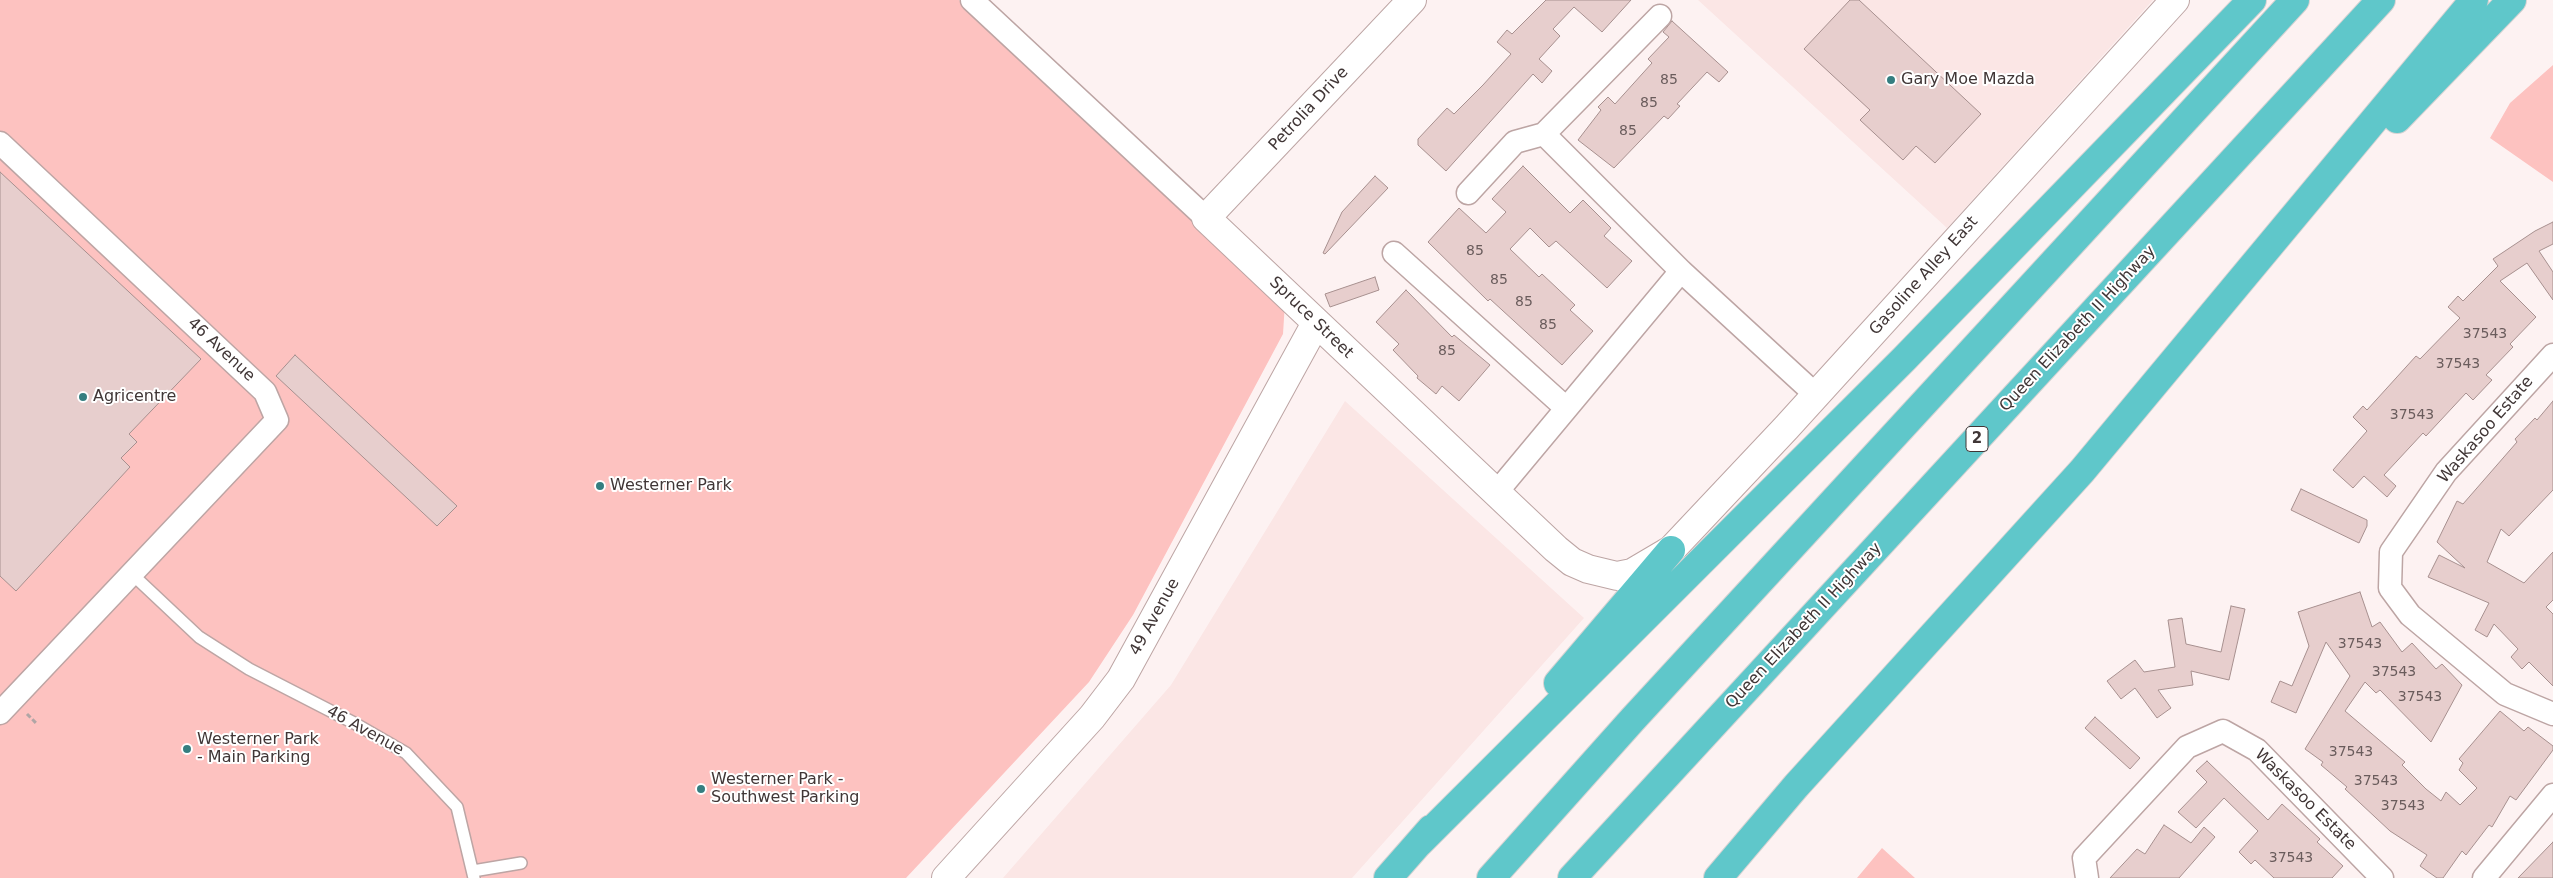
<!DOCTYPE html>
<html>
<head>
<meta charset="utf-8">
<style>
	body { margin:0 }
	canvas { display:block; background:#fdf2f2 }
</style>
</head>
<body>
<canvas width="2553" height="878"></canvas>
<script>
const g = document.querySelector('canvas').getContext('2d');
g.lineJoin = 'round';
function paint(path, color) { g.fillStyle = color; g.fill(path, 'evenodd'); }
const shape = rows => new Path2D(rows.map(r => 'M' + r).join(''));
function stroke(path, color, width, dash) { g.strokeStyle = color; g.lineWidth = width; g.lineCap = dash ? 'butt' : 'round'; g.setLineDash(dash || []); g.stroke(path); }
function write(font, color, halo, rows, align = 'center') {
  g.font = font + ' "DejaVu Sans",sans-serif'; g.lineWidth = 4; g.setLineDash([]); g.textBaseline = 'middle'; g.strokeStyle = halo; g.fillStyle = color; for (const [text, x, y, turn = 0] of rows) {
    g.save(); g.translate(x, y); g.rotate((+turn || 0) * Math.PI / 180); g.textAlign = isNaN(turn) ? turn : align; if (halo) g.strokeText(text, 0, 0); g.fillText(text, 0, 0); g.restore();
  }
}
paint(shape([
	[1698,0,2153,0,1947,228],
	[1345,401,1584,618,1352,878,1003,878,1171,685]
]), '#fbe6e5');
paint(shape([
	[0,0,959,0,1285,302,1283,334,1133,615,1089,682,906,878,0,878],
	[2553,65,2553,182,2490,138,2510,103],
	[1882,848,1915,878,1857,878]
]), '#fdc2c0');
const building = shape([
	[1546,0,1631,0,1602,32,1574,7,1553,29,1560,36,1539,59,1552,71,1542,83,1533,74,1446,171,1418,145,1418,139,1447,108,1454,114,1483,85,1511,54,1497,42,1507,30,1512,34,1546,0],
	[1850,0,1859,0,1981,114,1935,163,1916,146,1903,160,1860,120,1870,110,1804,49,1850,0],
	[1672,21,1728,72,1719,82,1707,72,1677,104,1680,106,1668,119,1664,116,1614,168,1578,140,1601,110,1598,107,1608,97,1615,104,1652,63,1648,59,1669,37,1663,32,1672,21],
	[1523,166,1570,213,1583,200,1611,228,1604,236,1632,261,1607,288,1556,241,1549,247,1530,228,1510,249,1539,277,1542,274,1575,305,1570,310,1593,331,1562,365,1490,299,1488,301,1428,242,1459,208,1486,233,1506,212,1492,199,1523,166],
	[0,172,201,359,129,434,137,442,121,458,130,467,16,591,0,576,0,172],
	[1375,176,1388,188,1325,254,1323,253,1342,212,1375,176],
	[2553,222,2553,244,2539,251,2553,272,2553,300,2527,263,2500,281,2536,317,2510,344,2513,347,2486,375,2492,380,2473,400,2466,393,2426,436,2423,433,2384,475,2396,486,2387,497,2364,476,2353,488,2333,470,2367,431,2353,417,2363,406,2367,410,2416,356,2420,359,2460,318,2448,307,2458,296,2463,301,2498,266,2493,259,2535,231,2553,222],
	[1375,277,1379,290,1330,307,1325,294,1375,277],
	[1406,290,1452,337,1454,335,1490,365,1459,401,1442,386,1436,394,1417,378,1418,376,1393,350,1399,344,1376,322,1406,290],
	[295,355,457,506,437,526,276,376,295,355],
	[2553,401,2553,490,2509,536,2501,529,2487,562,2524,583,2553,552,2553,600,2546,607,2553,614,2553,686,2529,662,2522,669,2511,657,2518,649,2494,624,2487,637,2475,630,2489,603,2428,577,2439,555,2465,568,2437,542,2457,501,2463,504,2517,442,2515,439,2535,418,2537,420,2553,401],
	[2301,489,2367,520,2367,526,2359,543,2291,510,2301,489],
	[2360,592,2372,627,2380,622,2402,652,2412,643,2436,669,2442,664,2462,685,2431,742,2380,690,2376,693,2365,682,2345,711,2405,762,2402,765,2426,789,2441,801,2446,792,2460,805,2477,788,2459,770,2463,763,2459,759,2500,711,2524,731,2528,727,2553,746,2553,750,2516,800,2510,796,2492,827,2489,825,2466,855,2462,851,2443,878,2437,878,2420,866,2427,855,2390,831,2345,789,2347,787,2321,765,2323,762,2305,749,2350,676,2326,642,2296,713,2271,702,2280,681,2292,686,2309,646,2298,612,2360,592],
	[2231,606,2245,609,2229,680,2191,671,2193,685,2158,690,2171,708,2157,718,2135,688,2121,699,2107,681,2135,660,2144,672,2175,667,2168,620,2182,618,2186,644,2221,652,2231,606],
	[2095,717,2140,758,2130,769,2085,728,2095,717],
	[2207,761,2268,820,2282,804,2320,839,2317,842,2343,866,2332,878,2274,878,2255,860,2251,864,2239,852,2258,831,2224,798,2196,828,2178,812,2207,782,2196,771,2207,761],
	[2164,825,2191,843,2204,827,2215,837,2179,878,2110,878,2137,849,2145,854,2164,825],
	[2553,842,2553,878,2518,878,2553,842]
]);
paint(building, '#e7cecd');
stroke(building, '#a7908f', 1);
const service = shape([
	[132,574,199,637,249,669,354,723,406,753,457,807,474,878],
	[473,871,521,863]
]);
const minor = shape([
	[972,0,1206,218],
	[1544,134,1681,271,1816,395],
	[0,143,265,392,277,420,0,713],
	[1468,193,1515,142,1544,134,1660,16],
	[1394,253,1566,408],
	[2553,355,2446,472,2391,552,2390,588,2410,615,2505,694,2553,714],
	[1496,493,1681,271],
	[2087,878,2084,858,2187,747,2223,731,2257,750,2382,878],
	[2484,878,2553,795]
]);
const tertiary = shape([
	[1412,0,1206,218,1556,549,1572,562,1588,569,1617,576,1632,573,1671,550,1786,428,2175,0],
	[946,878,1092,717,1121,679,1316,323]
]);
const motorway = shape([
	[2397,119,2512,0],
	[1558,683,1671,550],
	[1419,843,1904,359,2252,0],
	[1388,878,1431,829],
	[1491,878,1633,719,2295,0],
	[1572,878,2381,0],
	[1718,878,1796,786,2082,471,2474,0]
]);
stroke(service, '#bda5a4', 14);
stroke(minor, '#bda5a4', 25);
stroke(tertiary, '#bda5a4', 30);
stroke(motorway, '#d5d3d3', 30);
stroke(shape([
	[27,714,37,724]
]), '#b0a5a5', 3, [5, 2.5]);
stroke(service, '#fff', 11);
stroke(minor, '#fff', 22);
stroke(tertiary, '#fff', 28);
stroke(motorway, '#5fc7ca', 28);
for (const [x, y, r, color] of [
	[1891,80,5,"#357e80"],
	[83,397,5,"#357e80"],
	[600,486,5,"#357e80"],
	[187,749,5,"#357e80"],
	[701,789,5,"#357e80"]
]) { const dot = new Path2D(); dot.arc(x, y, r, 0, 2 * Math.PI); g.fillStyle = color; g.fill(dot); stroke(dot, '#fff', 2); }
write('14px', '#6a5c5c', null, [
	["85",1669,80],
	["85",1649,103],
	["85",1628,131],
	["85",1475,251],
	["85",1499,280],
	["85",1524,302],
	["85",1548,325],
	["37543",2485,334],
	["85",1447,351],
	["37543",2458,364],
	["37543",2412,415],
	["37543",2360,644],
	["37543",2394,672],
	["37543",2420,697],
	["37543",2351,752],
	["37543",2376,781],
	["37543",2403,806],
	["37543",2291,858]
]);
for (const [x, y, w] of [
	[1977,439,22]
]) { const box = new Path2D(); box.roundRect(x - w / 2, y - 12.5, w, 25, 4); g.fillStyle = '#fff'; g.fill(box); stroke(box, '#403636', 1); }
write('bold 15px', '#403636', null, [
	["2",1977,439]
]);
write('16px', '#403636', '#fff', [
	["Gary Moe Mazda",1901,80],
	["Agricentre",93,397],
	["Westerner Park",610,486],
	["Westerner Park",197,740],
	["- Main Parking",197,758],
	["Westerner Park -",711,780],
	["Southwest Parking",711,798]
], 'left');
write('16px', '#403636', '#fff', [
	["Petrolia Drive",1309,109,-47],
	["Gasoline Alley East",1924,276,-48],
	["Spruce Street",1311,318,44],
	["Queen Elizabeth II Highway",2078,329,-47],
	["46 Avenue",221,350,43],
	["Waskasoo Estate",2486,430,-49],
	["49 Avenue",1155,617,-61],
	["Queen Elizabeth II Highway",1804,626,-47],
	["46 Avenue",365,731,29],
	["Waskasoo Estate",2305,800,45]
]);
</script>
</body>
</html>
